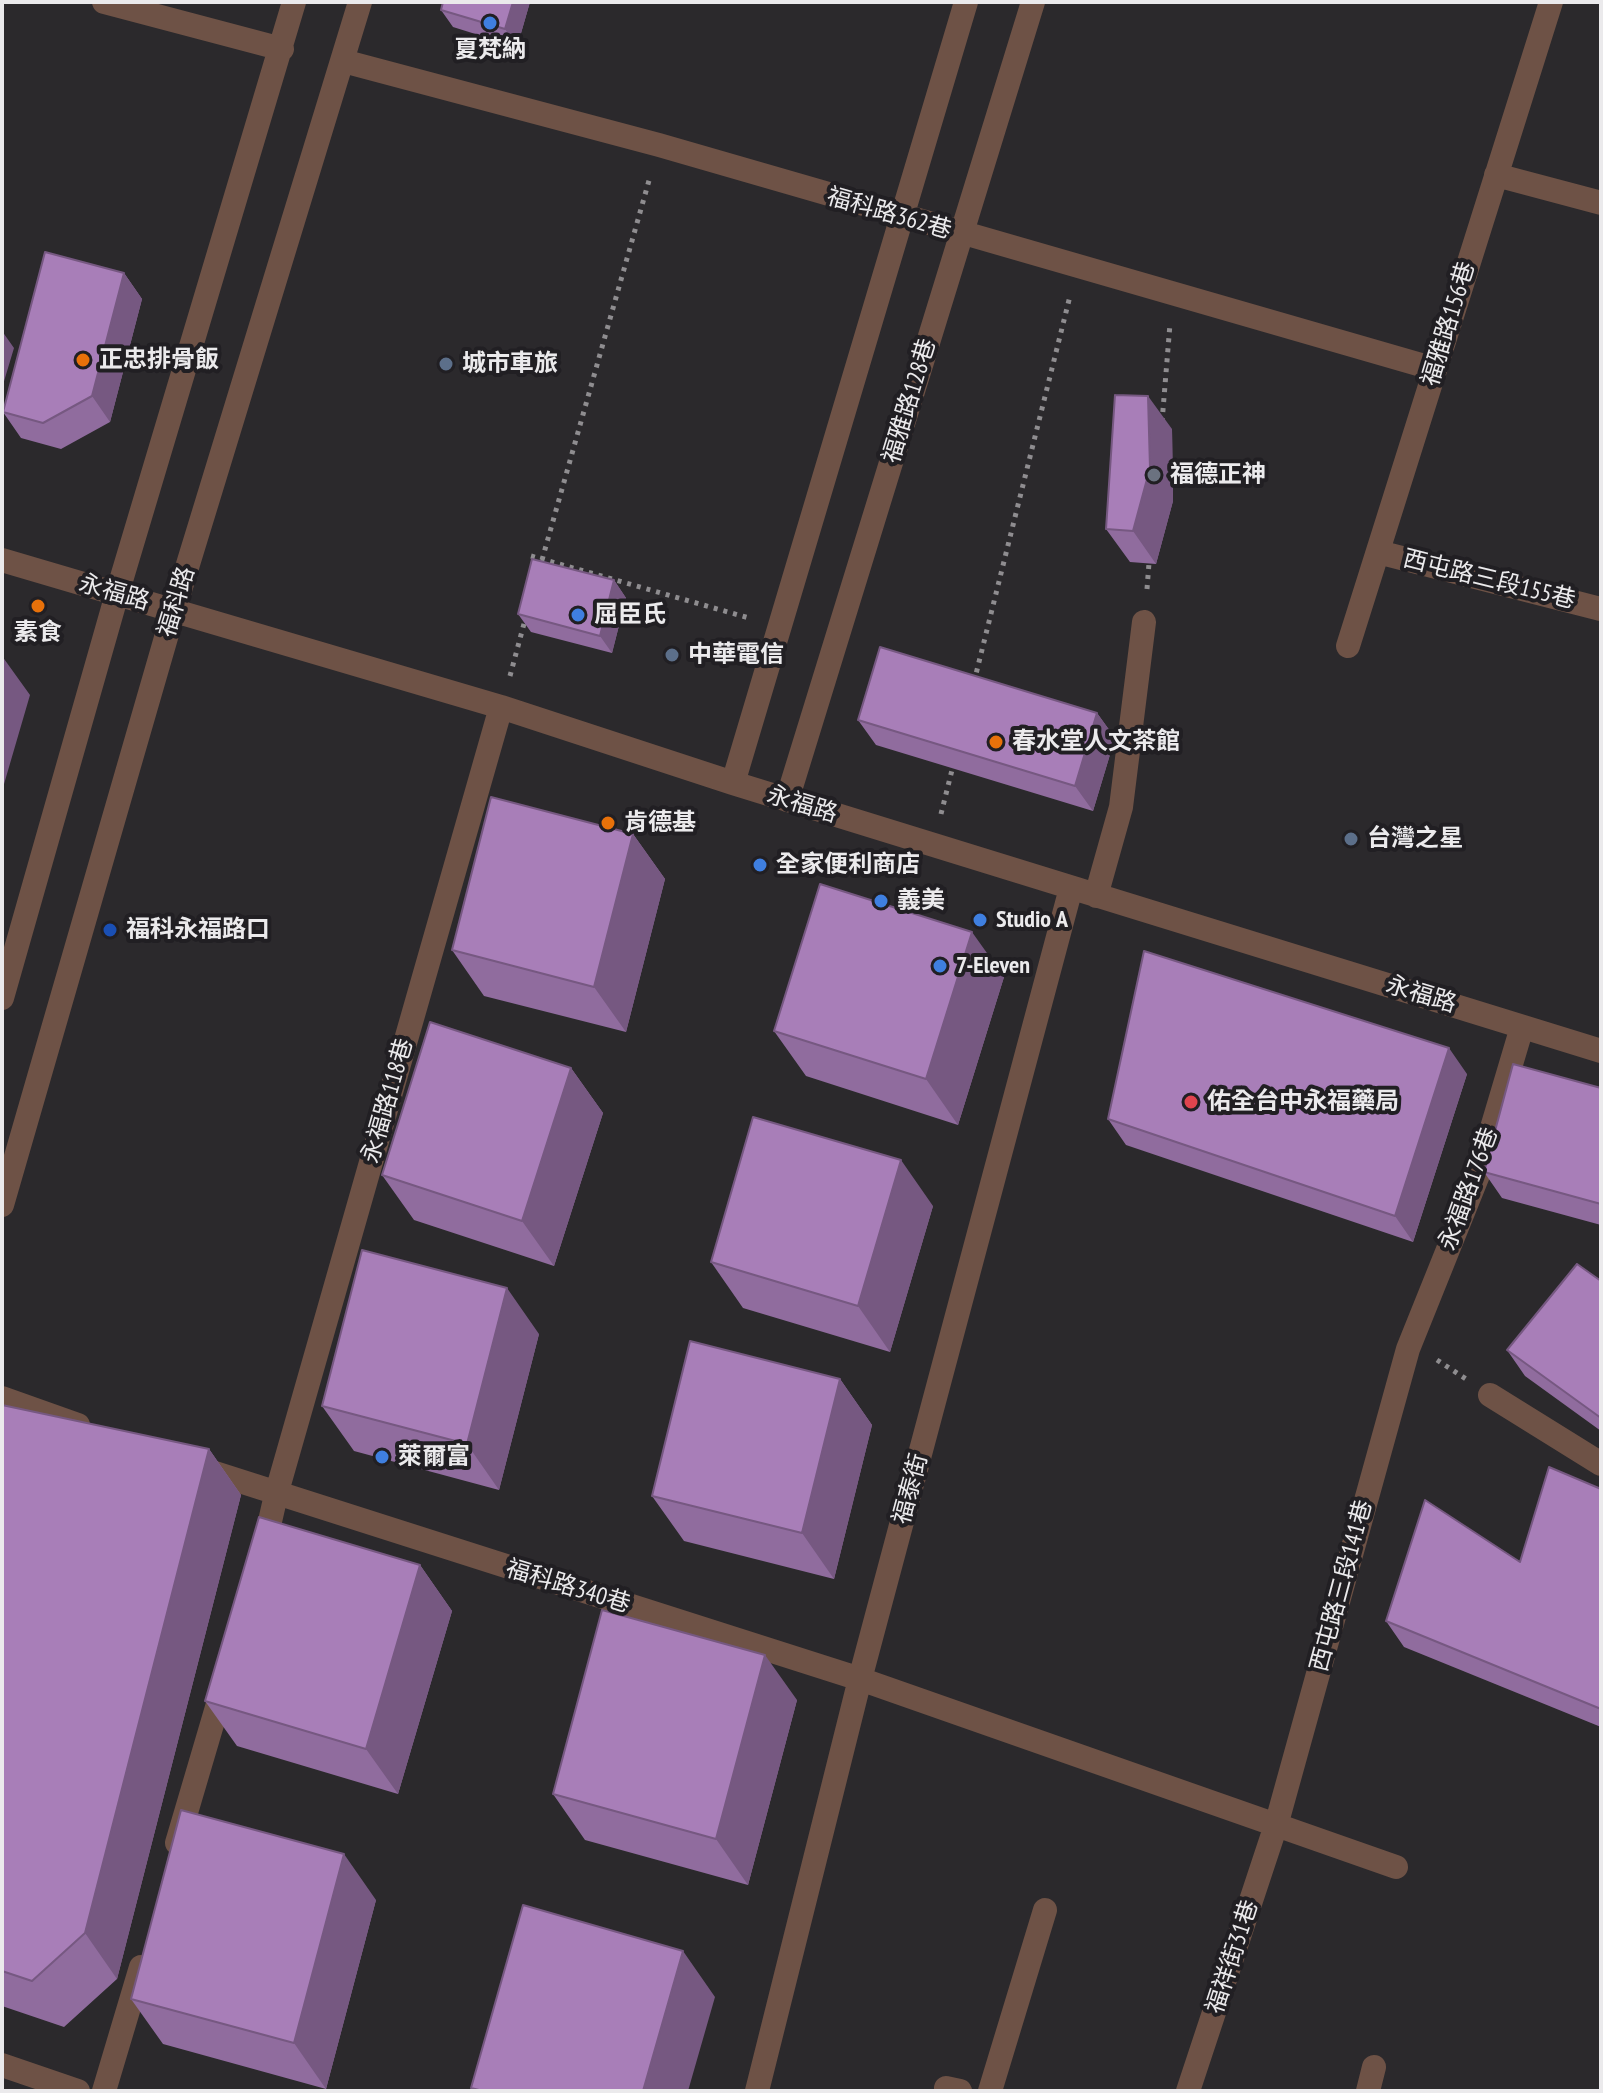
<!DOCTYPE html>
<html>
<head>
<meta charset="utf-8">
<style>
	body { margin:0 }
	#map { position:relative; width:1603px; height:2093px; overflow:hidden; background:#2b292c; font-family:"PT Sans Narrow",sans-serif }
	canvas { display:block }
	.frame { position:absolute; inset:0; border:4px solid #ebeaec; pointer-events:none }
</style>
</head>
<body>
<div id="map">
<canvas width="1603" height="2093"></canvas>
<div class="frame"></div>
</div>
<script>
const g = document.querySelector('canvas').getContext('2d');
g.lineJoin = 'round';
const shape = rows => new Path2D(rows.map(r => 'M' + r).join(''));
function stroke(path, color, width, dash) { g.strokeStyle = color; g.lineWidth = width; g.lineCap = dash ? 'butt' : 'round'; g.setLineDash(dash || []); g.stroke(path); }
function paint(path, color) { g.fillStyle = color; g.fill(path, 'evenodd'); }
function write(font, color, halo, rows, align = 'center') {
  g.font = font + ' "PT Sans Narrow","Noto Sans TC",sans-serif'; g.lineWidth = 8; g.setLineDash([]); g.textBaseline = 'middle'; g.strokeStyle = halo; g.fillStyle = color; for (const [text, x, y, turn = 0] of rows) {
    g.save(); g.translate(x, y); g.rotate((+turn || 0) * Math.PI / 180); g.textAlign = isNaN(turn) ? turn : align; if (halo) g.strokeText(text, 0, 0); g.fillText(text, 0, 0); g.restore();
  }
}
stroke(shape([
	[1162,422,1170,324],
	[531,556,749,618],
	[542,560,650,177],
	[1147,589,1149,563],
	[510,676,525,620],
	[974,682,1070,296],
	[941,814,953,766],
	[1437,1360,1466,1379]
]), '#8f8d90', 5, [4, 6]);
stroke(shape([
	[104,2,282,49],
	[343,61,659,145,1435,369],
	[1496,175,1601,203],
	[1378,552,1601,609],
	[2,560,501,707,733,783,1601,1051],
	[1348,646,1551,2],
	[733,783,966,2],
	[787,800,1033,2],
	[1096,896,1121,807,1144,622],
	[2,998,117,594,294,2],
	[2,1205,174,610,360,2],
	[1490,1395,1601,1464],
	[2,1398,78,1425],
	[199,1468,860,1679,1396,1867],
	[263,1552,276,1495,501,707],
	[177,1843,223,1687],
	[2,2065,78,2091],
	[946,2088,960,2091],
	[104,2091,141,1967],
	[757,2091,860,1679,1071,888],
	[990,2091,1045,1910],
	[1188,2091,1277,1822,1408,1349,1478,1175,1522,1027],
	[1368,2091,1374,2067]
]), '#6e5246', 24);
paint(shape([
	[530,2,517,47,453,27,441,10],
	[124,273,142,299,110,422,61,449,21,438,3,412],
	[1172,429,1173,501,1156,564,1130,562,1106,529],
	[614,580,626,598,612,653,531,632,518,614],
	[1097,713,1115,738,1093,811,876,745,858,720],
	[633,834,665,879,626,1032,484,996,452,950],
	[1004,977,958,1125,806,1076,774,1031],
	[571,1068,603,1113,554,1266,414,1220,382,1175],
	[1467,1074,1413,1242,1126,1145,1108,1119],
	[1601,1088,1601,1225,1502,1198,1484,1172],
	[933,1206,890,1352,743,1308,711,1262],
	[1601,1281,1601,1431,1525,1376,1507,1350],
	[539,1334,499,1490,354,1451,322,1406],
	[840,1379,872,1425,834,1579,684,1541,652,1496],
	[2,1405,209,1449,241,1495,117,1979,64,2027,2,2006],
	[1601,1489,1601,1727,1404,1647,1386,1621,1520,1562],
	[420,1565,452,1611,398,1794,237,1746,205,1701],
	[797,1700,748,1885,585,1840,553,1794],
	[376,1900,326,2089,163,2044,131,1999]
]), '#906c9e');
paint(shape([
	[513,2,530,2,517,47,505,29],
	[124,273,142,299,110,422,92,396],
	[2,331,14,348,2,388],
	[1148,396,1172,429,1173,501,1156,564,1133,531],
	[614,580,626,598,612,653,600,636],
	[2,656,30,695,2,791],
	[1097,713,1115,738,1093,811,1075,786],
	[633,834,665,879,626,1032,594,987],
	[972,932,1004,977,958,1125,926,1079],
	[1449,1048,1467,1074,1413,1242,1395,1216],
	[571,1068,603,1113,554,1266,522,1221],
	[901,1160,933,1206,890,1352,858,1306],
	[507,1288,539,1334,499,1490,467,1444],
	[840,1379,872,1425,834,1579,802,1533],
	[209,1449,241,1495,117,1979,85,1933],
	[420,1565,452,1611,398,1794,366,1749],
	[765,1655,797,1700,748,1885,716,1839],
	[344,1854,376,1900,326,2089,294,2043],
	[683,1951,715,1997,688,2091,643,2091]
]), '#765881');
const building = shape([
	[443,2,513,2,505,29,441,10,443,2],
	[45,252,124,273,92,396,43,423,3,412,45,252],
	[1115,395,1148,396,1150,468,1133,531,1106,529,1115,395],
	[532,559,614,580,600,636,518,614,532,559],
	[880,647,1097,713,1075,786,858,720,880,647],
	[491,797,633,834,594,987,452,950,491,797],
	[820,884,972,932,926,1079,774,1031,820,884],
	[1144,951,1449,1048,1395,1216,1108,1119,1144,951],
	[430,1022,571,1068,522,1221,382,1175,430,1022],
	[1513,1064,1601,1088,1601,1204,1484,1172,1513,1064],
	[753,1117,901,1160,858,1306,711,1262,753,1117],
	[362,1250,507,1288,467,1444,322,1406,362,1250],
	[1577,1264,1601,1281,1601,1418,1507,1350,1577,1264],
	[690,1341,840,1379,802,1533,652,1496,690,1341],
	[2,1405,209,1449,85,1933,32,1981,2,1971,2,1405],
	[1549,1467,1601,1489,1601,1709,1386,1621,1425,1500,1520,1562,1549,1467],
	[259,1517,420,1565,366,1749,205,1701,259,1517],
	[602,1610,765,1655,716,1839,553,1794,602,1610],
	[181,1810,344,1854,294,2043,131,1999,181,1810],
	[523,1905,683,1951,643,2091,483,2091,471,2088,523,1905]
]);
paint(building, '#a87eb8');
stroke(building, '#765881', 2);
for (const [x, y, r, color] of [
	[490,23,8,"#3f7fe0"],
	[83,360,8,"#e8710a"],
	[446,364,8,"#5c6f8a"],
	[1154,475,8,"#6b7280"],
	[38,606,8,"#e8710a"],
	[578,615,8,"#3f7fe0"],
	[672,655,8,"#5c6f8a"],
	[996,742,8,"#e8710a"],
	[608,823,8,"#e8710a"],
	[1351,839,8,"#5c6f8a"],
	[760,865,8,"#3f7fe0"],
	[881,901,8,"#3f7fe0"],
	[980,920,8,"#3f7fe0"],
	[110,930,8,"#1a4fb4"],
	[940,966,8,"#3f7fe0"],
	[1191,1102,8,"#e0444e"],
	[382,1457,8,"#3f7fe0"]
]) { const dot = new Path2D(); dot.arc(x, y, r, 0, 2 * Math.PI); g.fillStyle = color; g.fill(dot); stroke(dot, '#211f23', 3); }
write('bold 24px', '#ebeaec', '#211f23', [
	["夏梵納",490,50,"center"],
	["正忠排骨飯",99,360],
	["城市車旅",462,364],
	["福德正神",1170,475],
	["屈臣氏",594,615],
	["素食",38,633,"center"],
	["中華電信",688,655],
	["春水堂人文茶館",1012,742],
	["肯德基",624,823],
	["台灣之星",1367,839],
	["全家便利商店",776,865],
	["義美",897,901],
	["Studio A",996,920],
	["福科永福路口",126,930],
	["7-Eleven",956,966],
	["佑全台中永福藥局",1207,1102],
	["萊爾富",398,1457]
], 'left');
write('24px', '#ebeaec', '#211f23', [
	["福科路362巷",889,214,16],
	["福雅路156巷",1449,324,-73],
	["福雅路128巷",910,401,-73],
	["西屯路三段155巷",1489,580,14],
	["永福路",114,593,16],
	["福科路",177,602,-73],
	["永福路",802,805,17],
	["永福路",1421,995,17],
	["永福路118巷",388,1101,-74],
	["永福路176巷",1469,1189,-70],
	["福泰街",911,1489,-75],
	["西屯路三段141巷",1342,1586,-75],
	["福科路340巷",568,1587,17],
	["福祥街31巷",1233,1957,-72]
]);
</script>
</body>
</html>
